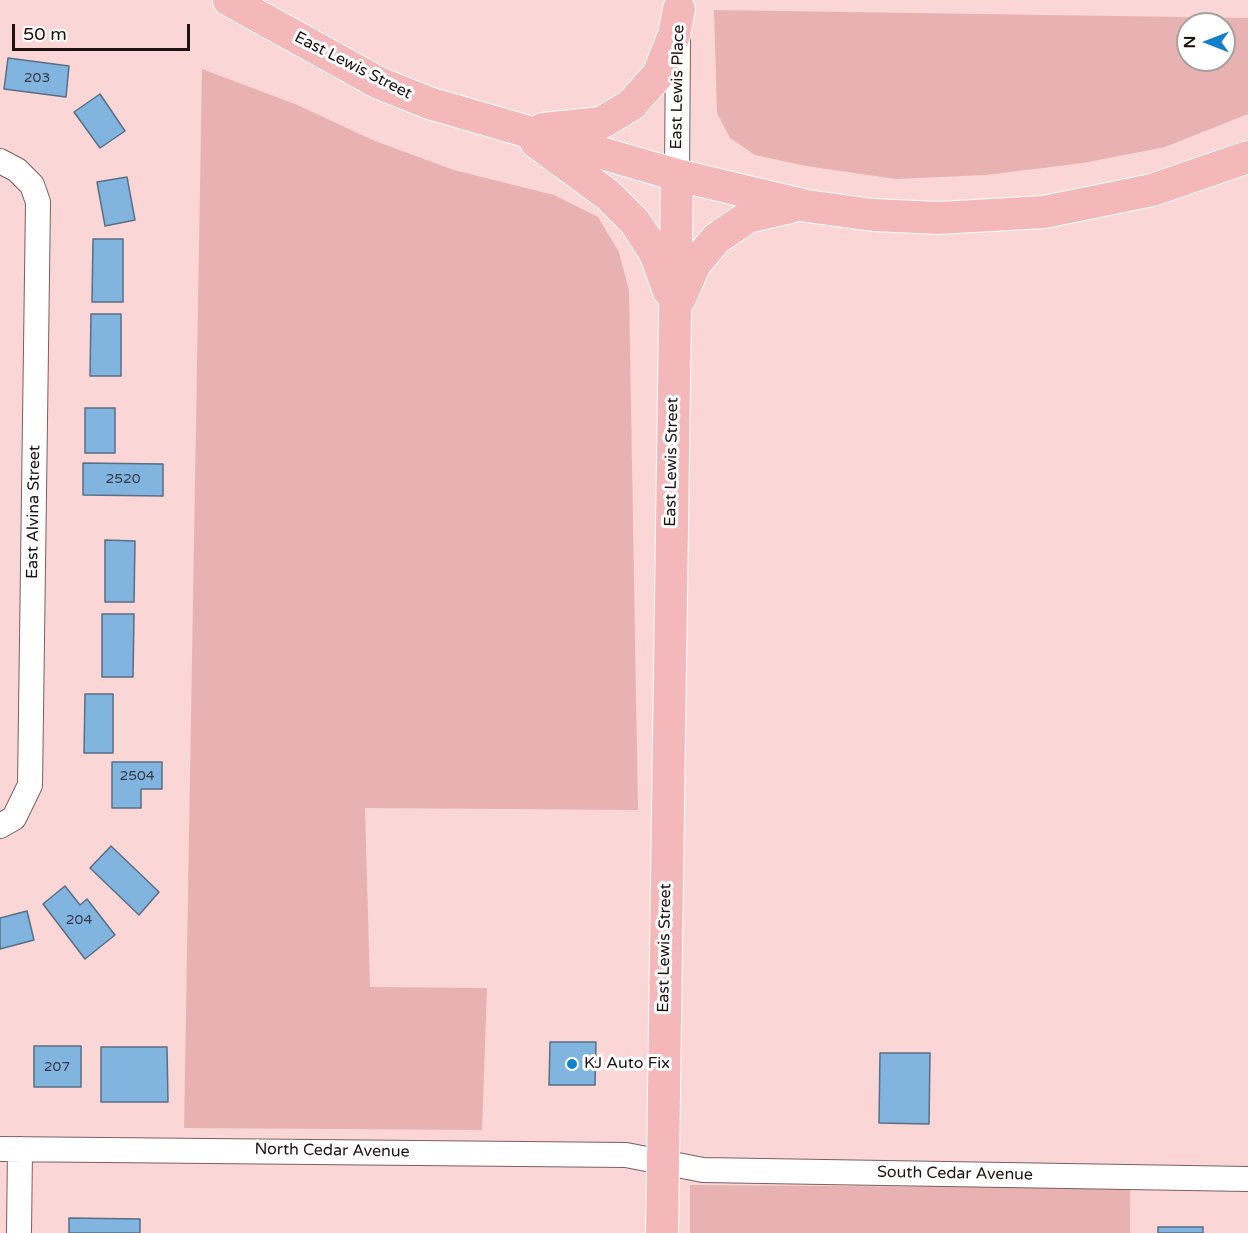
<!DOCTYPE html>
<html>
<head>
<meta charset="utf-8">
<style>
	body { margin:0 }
	#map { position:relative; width:1248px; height:1233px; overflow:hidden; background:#fbd6d6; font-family:"Varela Round",sans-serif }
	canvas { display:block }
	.north { position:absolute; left:1176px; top:12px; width:60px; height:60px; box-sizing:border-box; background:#fff; border:2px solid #a5a0a0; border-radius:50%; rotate:270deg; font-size:16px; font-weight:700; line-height:24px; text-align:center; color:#1e1212 }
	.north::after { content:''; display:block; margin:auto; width:21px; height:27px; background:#1280ca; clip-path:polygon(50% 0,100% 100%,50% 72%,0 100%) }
	.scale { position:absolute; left:12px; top:24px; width:178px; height:27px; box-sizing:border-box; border:3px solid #1e1212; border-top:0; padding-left:8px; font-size:18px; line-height:21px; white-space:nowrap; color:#1e1212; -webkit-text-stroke:4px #fff; paint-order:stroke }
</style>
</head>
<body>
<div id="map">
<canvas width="1248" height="1233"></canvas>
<div class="north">N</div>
<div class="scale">50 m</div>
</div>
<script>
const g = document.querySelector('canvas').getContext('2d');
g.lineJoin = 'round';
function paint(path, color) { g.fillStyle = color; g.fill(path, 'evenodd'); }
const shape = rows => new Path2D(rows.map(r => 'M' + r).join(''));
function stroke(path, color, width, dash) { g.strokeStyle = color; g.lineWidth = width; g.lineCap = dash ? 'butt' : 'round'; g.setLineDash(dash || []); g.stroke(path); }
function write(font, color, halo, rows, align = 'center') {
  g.font = font + ' "Varela Round",sans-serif'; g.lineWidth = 6; g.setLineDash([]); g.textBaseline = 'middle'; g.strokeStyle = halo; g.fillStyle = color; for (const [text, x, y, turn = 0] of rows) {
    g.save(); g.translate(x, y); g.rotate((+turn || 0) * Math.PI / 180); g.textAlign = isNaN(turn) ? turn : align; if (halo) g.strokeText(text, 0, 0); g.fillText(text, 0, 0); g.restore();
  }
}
paint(shape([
	[714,10,1248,18,1248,114,1165,147,1083,163,986,175,896,179,806,166,755,155,730,138,717,113],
	[1188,24,1224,24,1224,60,1188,60],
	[202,69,295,104,375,141,454,170,554,195,598,217,619,252,629,291,638,810,365,808,370,987,487,988,482,1130,184,1128],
	[690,1185,1130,1188,1130,1233,690,1233]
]), '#e9b2b2');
const building = shape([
	[8,58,69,66,66,97,4,89,8,58],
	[100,94,125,131,100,148,74,112,100,94],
	[127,177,135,220,105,226,97,182,127,177],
	[93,239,123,239,123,302,92,302,93,239],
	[91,314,121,314,121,376,90,376,91,314],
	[85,408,115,408,115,453,85,453,85,408],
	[83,463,163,464,163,496,83,495,83,463],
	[105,540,135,541,134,602,105,602,105,540],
	[102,614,134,614,133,677,102,677,102,614],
	[85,694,113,694,113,753,84,753,85,694],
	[112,762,162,762,162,789,141,789,141,808,112,808,112,762],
	[111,846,159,892,139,915,90,868,111,846],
	[65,886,80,905,87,899,115,935,85,959,43,904,65,886],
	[27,911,34,940,0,949,0,918,27,911],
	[550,1042,596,1042,595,1085,549,1085,550,1042],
	[34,1046,81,1046,81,1087,34,1087,34,1046],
	[101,1047,167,1047,168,1102,101,1102,101,1047],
	[880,1053,930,1053,929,1124,879,1123,880,1053],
	[69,1218,140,1219,140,1233,69,1233,69,1218],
	[1158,1227,1203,1227,1203,1233,1158,1233,1158,1227]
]);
paint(building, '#82b4e0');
stroke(building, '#596f83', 1.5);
const minor = shape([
	[0,161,17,170,32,185,38,202,30,785,14,818,0,826],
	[677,175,678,36],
	[0,1149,626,1155,703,1170,1248,1179],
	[19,1233,20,1149]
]);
const major = shape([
	[229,0,379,83,429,103,677,175,807,206,873,215,939,218,1044,212,1152,190,1248,157],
	[543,129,601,123,631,105,658,75,674,35,679,9],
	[536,142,608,195,635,222,655,253,669,291],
	[680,298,695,264,717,238,748,217,791,207],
	[662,1233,677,175]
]);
stroke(minor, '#7e5e5e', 26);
stroke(major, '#fff', 34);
stroke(minor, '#fff', 24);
stroke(major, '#f5b8ba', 32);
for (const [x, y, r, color] of [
	[572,1064,6,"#1280ca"]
]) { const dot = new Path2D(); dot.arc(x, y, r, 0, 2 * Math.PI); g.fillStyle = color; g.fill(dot); stroke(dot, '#fff', 2); }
write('14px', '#373a46', null, [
	["203",37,78],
	["2520",123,479],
	["2504",137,776],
	["204",79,920],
	["207",57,1067]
]);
write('16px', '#1e1212', '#fff', [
	["East Lewis Street",353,66,27],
	["East Lewis Place",678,87,-89],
	["East Lewis Street",672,462,-89],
	["East Alvina Street",34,512,-89],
	["East Lewis Street",665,948,-89],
	["North Cedar Avenue",332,1151,1],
	["South Cedar Avenue",955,1174,1]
]);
write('16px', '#1e1212', '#fff', [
	["KJ Auto Fix",584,1064]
], 'left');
</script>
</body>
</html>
